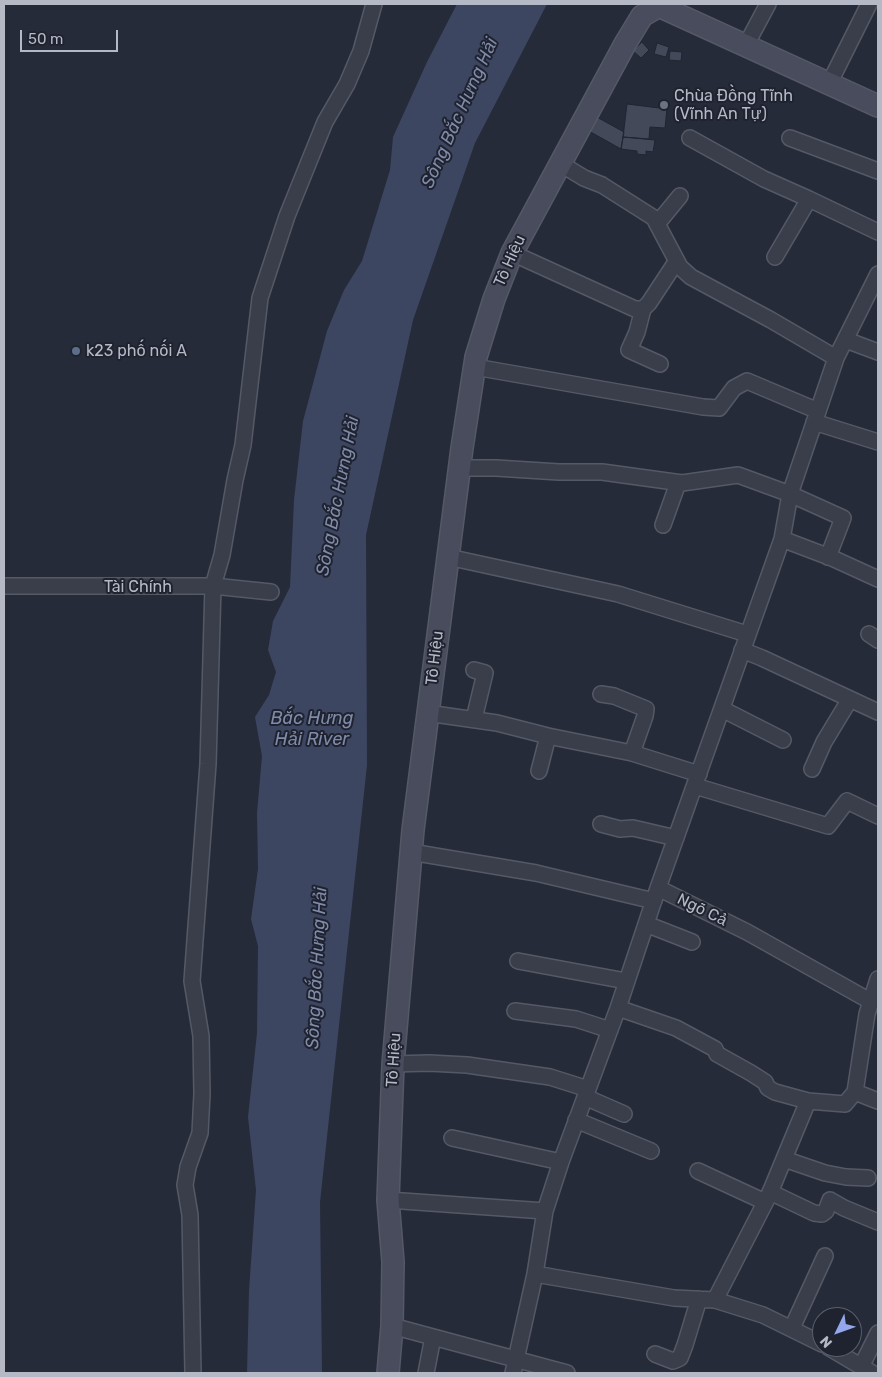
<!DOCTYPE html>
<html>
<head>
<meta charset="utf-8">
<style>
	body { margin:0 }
	#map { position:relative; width:882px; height:1377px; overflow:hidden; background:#262b3a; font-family:Rubik,sans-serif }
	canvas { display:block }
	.frame { position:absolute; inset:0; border:5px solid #b5b9c6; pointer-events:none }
	.north { position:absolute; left:812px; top:1307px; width:50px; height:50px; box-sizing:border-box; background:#1f2330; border:1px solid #5b5f6c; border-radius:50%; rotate:228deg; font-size:14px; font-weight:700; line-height:20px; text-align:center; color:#b5b9c6 }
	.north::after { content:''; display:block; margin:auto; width:18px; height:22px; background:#94a7ec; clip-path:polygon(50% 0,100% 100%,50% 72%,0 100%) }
	.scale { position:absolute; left:20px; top:30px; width:98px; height:22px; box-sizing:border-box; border:2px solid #b5b9c6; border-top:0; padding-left:6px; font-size:15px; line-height:18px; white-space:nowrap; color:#b5b9c6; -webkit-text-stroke:4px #1f2330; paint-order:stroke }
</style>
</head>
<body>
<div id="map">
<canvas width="882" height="1377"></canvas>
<div class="frame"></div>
<div class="north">N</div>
<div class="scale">50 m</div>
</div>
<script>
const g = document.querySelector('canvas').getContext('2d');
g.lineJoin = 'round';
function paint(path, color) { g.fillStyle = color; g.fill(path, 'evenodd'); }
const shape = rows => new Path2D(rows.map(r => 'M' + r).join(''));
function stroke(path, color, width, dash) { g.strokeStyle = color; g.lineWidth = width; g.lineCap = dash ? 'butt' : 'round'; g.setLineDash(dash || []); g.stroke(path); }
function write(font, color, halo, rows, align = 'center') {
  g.font = font + ' Rubik,sans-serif'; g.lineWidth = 4; g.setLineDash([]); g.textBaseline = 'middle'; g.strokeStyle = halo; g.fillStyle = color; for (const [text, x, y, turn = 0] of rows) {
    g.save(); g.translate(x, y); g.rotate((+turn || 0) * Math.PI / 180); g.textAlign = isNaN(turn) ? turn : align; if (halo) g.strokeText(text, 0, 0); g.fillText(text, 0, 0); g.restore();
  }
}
paint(shape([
	[457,4,547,4,475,143,413,320,366,535,367,765,320,1202,322,1373,247,1373,249,1291,256,1190,248,1117,257,1033,258,946,251,919,258,869,257,813,262,756,255,717,269,695,276,672,268,650,273,621,290,587,294,500,303,421,327,331,344,290,362,261,390,170,393,137,427,62]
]), '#3d4661');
const building = shape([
	[642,42,649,50,641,58,633,51,642,42],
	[657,43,669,47,666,57,654,54,657,43],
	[670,51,682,52,681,61,669,60,670,51],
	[627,104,667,109,665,128,650,127,649,139,623,137,627,104],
	[595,116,624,132,621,149,587,130,595,116],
	[623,137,655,140,653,152,646,151,646,155,637,154,637,151,621,149,623,137]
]);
paint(building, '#434959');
stroke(building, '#212532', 1);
const street = shape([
	[745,47,768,4],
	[829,84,869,4],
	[690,138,764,179,809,199,878,232],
	[790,138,878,171],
	[561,164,584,178,602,185,654,218,680,267,691,277,771,320,836,358],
	[657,224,680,196],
	[512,253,635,309,643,309,649,303,676,262],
	[775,257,809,199],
	[643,309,637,332,629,350,660,364],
	[846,340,878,352],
	[475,367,703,407,719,408,734,388,747,381,818,411],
	[814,422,878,442],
	[459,468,496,468,559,472,602,472,682,483,738,475,790,494,843,518,828,557],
	[663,525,678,483],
	[782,539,832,558,878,579],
	[448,557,618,594,747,634],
	[4,586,213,586,271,592],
	[869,634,878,640],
	[742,650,762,658,878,712],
	[474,670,485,673,474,719],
	[601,694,614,696,646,709,645,716,632,753],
	[722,709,783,740],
	[427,713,497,723,548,736,632,753,699,774],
	[812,769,824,742,850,699],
	[539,771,548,736],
	[695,786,828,826,847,801,878,816],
	[601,824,620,829,633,828,676,838],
	[411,852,536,873,654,901],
	[658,888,747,932,870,1001],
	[646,924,692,942],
	[518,961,626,981],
	[618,1008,676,1028,715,1049,717,1054,751,1073,765,1082,768,1088,775,1092,808,1101,845,1104,855,1092,867,1014,878,979],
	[515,1011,576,1019,610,1030],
	[393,1064,429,1063,467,1065,550,1077,588,1089],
	[855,1092,878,1101],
	[585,1097,624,1114],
	[576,1120,651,1151],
	[452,1138,561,1162],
	[784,1159,825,1173,846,1177,868,1178],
	[698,1171,765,1202],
	[770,1192,814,1213,822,1214,826,1211,830,1200,844,1208,878,1222],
	[388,1200,545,1211],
	[535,1274,674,1298,715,1300,763,1315,822,1344],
	[715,1300,769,1195,808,1101],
	[392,1326,567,1373],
	[792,1328,825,1256],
	[828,1347,872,1373],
	[655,1354,673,1361,680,1358,685,1345,699,1299],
	[861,1367,878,1333],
	[193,1373,190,1215,185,1185,188,1167,200,1133,202,1094,201,1036,192,981,208,764,213,586,222,555,235,480,243,445,260,298,287,216,325,122,347,84,361,51,374,4],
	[426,1373,433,1337],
	[513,1373,535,1274,545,1211,561,1162,618,1008,658,888,782,539,790,494,836,358,878,274]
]);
const secondary = shape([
	[659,6,878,106],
	[388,1373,392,1326,393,1262,388,1200,393,1064,413,830,462,448,476,357,494,299,512,253,625,44,642,16,659,6,673,4]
]);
stroke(street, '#555966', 18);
stroke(secondary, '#555966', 24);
stroke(street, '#3a3e4b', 15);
stroke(secondary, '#484c5d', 21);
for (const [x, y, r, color] of [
	[664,105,5,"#6b7280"],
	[76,351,5,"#5c6f8a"]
]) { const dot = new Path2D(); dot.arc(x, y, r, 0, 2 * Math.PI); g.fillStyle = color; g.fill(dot); stroke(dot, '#1f2330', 2); }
write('16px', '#b5b9c6', '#1f2330', [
	["Chùa Đồng Tĩnh",674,96],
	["(Vĩnh An Tự)",674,114],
	["k23 phố nối A",86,351]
], 'left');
write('16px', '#b5b9c6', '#1f2330', [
	["Tô Hiệu",510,261,-66],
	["Tài Chính",138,587],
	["Tô Hiệu",435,658,-83],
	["Ngõ Cả",702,910,26],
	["Tô Hiệu",394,1060,-86]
]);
write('italic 18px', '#808baa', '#1f2330', [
	["Sông Bắc Hưng Hải",460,113,-66],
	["Sông Bắc Hưng Hải",338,496,-79],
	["Bắc Hưng",312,719],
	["Hải River",312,740],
	["Sông Bắc Hưng Hải",317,968,-87]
]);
</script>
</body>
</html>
